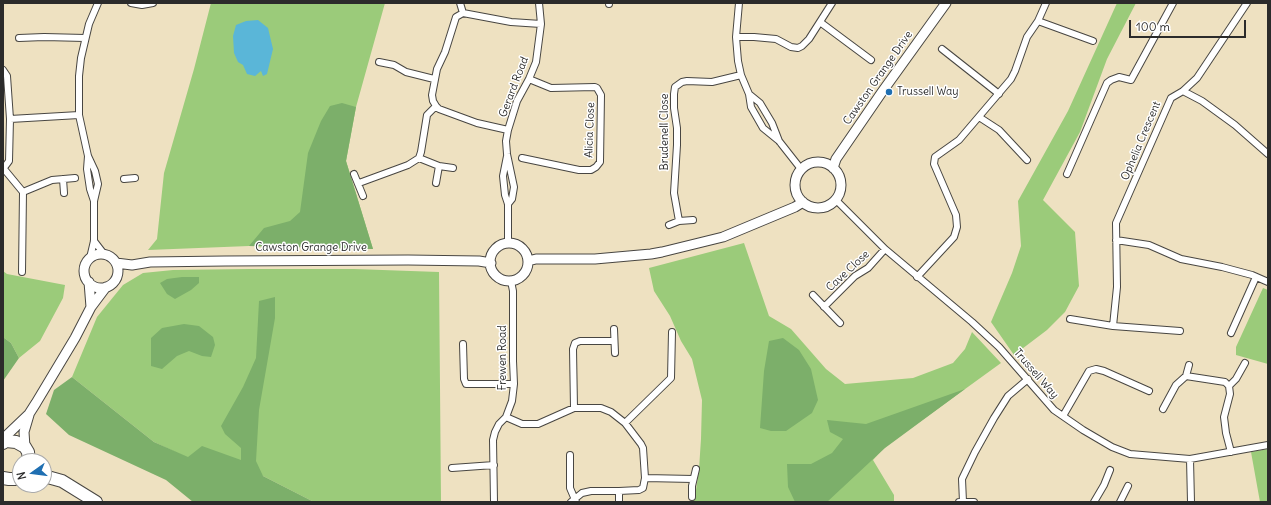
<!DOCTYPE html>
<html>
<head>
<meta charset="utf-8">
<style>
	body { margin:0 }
	#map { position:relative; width:1271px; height:505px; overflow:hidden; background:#eee1c1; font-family:Delius,sans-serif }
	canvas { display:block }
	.frame { position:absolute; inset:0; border:4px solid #2b2b2b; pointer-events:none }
	.north { position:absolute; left:12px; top:453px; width:40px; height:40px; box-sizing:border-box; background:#fff; border:1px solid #aaa; border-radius:50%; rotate:256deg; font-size:11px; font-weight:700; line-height:16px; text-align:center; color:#2b2b2b }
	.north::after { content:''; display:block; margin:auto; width:14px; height:18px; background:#1f6fb2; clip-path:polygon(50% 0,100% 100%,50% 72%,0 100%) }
	.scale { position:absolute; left:1129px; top:20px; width:117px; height:18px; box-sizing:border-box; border:2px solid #2b2b2b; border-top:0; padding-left:5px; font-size:12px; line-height:14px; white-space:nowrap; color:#2b2b2b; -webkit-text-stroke:3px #fff; paint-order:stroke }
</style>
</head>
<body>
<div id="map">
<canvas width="1271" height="505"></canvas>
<div class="frame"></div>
<div class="north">N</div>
<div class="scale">100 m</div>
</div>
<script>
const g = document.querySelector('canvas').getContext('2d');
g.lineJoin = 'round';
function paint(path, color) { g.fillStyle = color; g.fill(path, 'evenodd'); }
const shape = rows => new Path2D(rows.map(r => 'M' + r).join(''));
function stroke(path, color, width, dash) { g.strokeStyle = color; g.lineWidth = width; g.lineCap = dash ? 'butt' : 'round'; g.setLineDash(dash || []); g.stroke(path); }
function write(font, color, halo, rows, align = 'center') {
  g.font = font + ' Delius,sans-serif'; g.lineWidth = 3; g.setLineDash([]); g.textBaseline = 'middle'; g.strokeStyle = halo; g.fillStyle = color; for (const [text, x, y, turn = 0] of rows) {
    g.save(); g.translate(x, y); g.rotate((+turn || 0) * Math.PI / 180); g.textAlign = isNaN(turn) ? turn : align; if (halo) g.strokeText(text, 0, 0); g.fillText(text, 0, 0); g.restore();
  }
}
paint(shape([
	[211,3,385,3,356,107,346,161,373,249,249,246,148,250,157,239,164,173,194,69],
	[1117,3,1136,3,1107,59,1080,132,1043,200,1075,232,1079,286,1065,312,1047,330,1014,355,991,322,1012,273,1021,246,1018,201,1068,111],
	[744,243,769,316,791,329,826,369,845,384,913,378,953,363,965,349,972,332,1001,363,885,447,873,460,894,495,894,502,692,502,695,497,699,469,701,439,702,400,692,359,681,341,670,316,654,291,649,268],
	[249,269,354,269,439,272,441,502,314,502,263,476,188,458,154,442,72,377,97,317,123,285,143,273,173,270],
	[3,271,7,274,65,285,63,298,40,341,19,358,11,343,3,337],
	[1263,288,1268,290,1268,364,1236,355,1236,347],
	[1268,449,1268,502,1260,502,1251,452]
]), '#9bcb7a');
paint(shape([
	[342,103,356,107,346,161,373,249,249,246,264,228,290,221,300,212,308,153,321,121,330,106],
	[182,277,199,277,199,283,191,290,175,299,167,294,160,283,167,279],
	[275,297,275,318,259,410,256,461,263,476,314,502,193,502,166,480,69,435,46,414,54,390,72,377,154,442,188,457,202,446,241,460,241,448,225,434,221,426,243,387,256,358,259,301],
	[184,324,199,326,213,337,215,345,211,357,202,356,189,351,177,356,162,369,151,366,151,338,162,328],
	[3,337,11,343,19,358,3,381],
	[783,338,799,350,811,369,818,400,812,413,786,431,771,431,760,428,764,371,769,341],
	[965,389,885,448,827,502,795,502,788,487,787,464,811,464,832,453,843,439,830,432,827,420,866,424]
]), '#7caf6a');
paint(shape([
	[258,20,268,28,273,49,267,74,263,76,261,71,255,76,247,74,243,65,238,62,234,53,233,36,236,25,246,21]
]), '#5ab6d8');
const street = shape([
	[131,3,142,5,153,3],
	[460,3,463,13],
	[739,3,736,37,738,61,741,75,749,94],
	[609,4,609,3],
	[1038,21,1093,41],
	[820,22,871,60],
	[736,37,754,37,776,39,791,47,798,48,802,46,809,39,832,3],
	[19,38,44,37,85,38],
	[942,49,999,94],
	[379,62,394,65,406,72,434,79],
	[3,70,7,76,10,119,9,161,3,169],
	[1183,91,1202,101,1235,125,1268,154],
	[979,117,999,130,1027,160],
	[10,119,79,115],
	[508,130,477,123,439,109,436,106,433,101,432,95,437,69,445,52,456,17,463,13,511,22,541,24],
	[779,141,772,123,760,103,749,94,751,107,763,128,779,141,801,169],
	[88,156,87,169,90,189,94,201],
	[507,156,503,176,505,195,508,204,508,243],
	[419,158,439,166],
	[522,158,579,170,591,170,596,167,600,162,601,95,597,88,595,87,551,88,529,79],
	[4,169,23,192,22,272],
	[354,174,363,196],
	[1067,174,1107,83,1111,80,1119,77,1131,80,1173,3],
	[63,179,64,193],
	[124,179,135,178],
	[359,183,408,165,419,158,421,152,427,115,436,106],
	[436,183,439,166,453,168],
	[23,192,52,180,75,178],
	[835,199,885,249,972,322,999,347,1054,410,1083,430,1112,447,1130,454,1190,459,1268,445],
	[508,204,512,199,514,187,507,154,506,141,508,130,517,101,529,79,536,62,541,24,539,3],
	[679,221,674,193,677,145,677,128,674,108,674,94,675,87,682,82,687,81,712,82,741,75],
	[669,225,679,221,693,220],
	[1116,240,1149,245,1181,259,1222,267,1252,275,1268,282],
	[94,241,104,254],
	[90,258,94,241,94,201,98,184,95,171,88,156,79,115,79,76,81,58,89,24,98,3],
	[917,277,954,237,957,227,956,215,934,164,935,157,959,140,1011,79,1015,71,1027,37,1038,21,1046,3],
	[813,295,840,323],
	[824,307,855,276,868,268,885,249],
	[1070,319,1113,326],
	[614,329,615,353],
	[1180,331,1113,326,1117,287,1116,223,1171,98,1183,91,1197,78,1247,3],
	[1231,333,1256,277],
	[463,344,464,379,466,384,514,384],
	[1186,376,1225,382,1229,386,1230,394,1224,417,1226,433,1231,452],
	[1229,386,1236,379,1245,363],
	[574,408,573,349,575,343,580,341,614,341],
	[1163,409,1176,385,1186,376,1189,365],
	[1063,416,1089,371,1096,369,1104,371,1149,391],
	[506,417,522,424,538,424,574,408,601,408,611,412,625,423,641,444,643,448,645,478,643,488,639,490,619,491,591,491,582,493,571,502],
	[625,423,671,378,672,332],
	[570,455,570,488,576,502],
	[1190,459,1191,502],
	[452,468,494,465],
	[645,478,693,479],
	[619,491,619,502],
	[692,497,692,486,696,469],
	[494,502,493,440,495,432,499,424,506,417,512,401,514,384,513,361,513,291,511,281],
	[959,502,974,502],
	[963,502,962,479,975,452,994,418,1008,396,1028,379],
	[1094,502,1104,485,1110,470],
	[1120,502,1128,486]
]);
const secondary = shape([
	'795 185a23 23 0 1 1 46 0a23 23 0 1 1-46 0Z',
	[833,168,836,159,882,92,946,3],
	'490 262a19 19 0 1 1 38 0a19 19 0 1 1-38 0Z',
	'84 271a17 17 0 1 1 34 0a17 17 0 1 1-34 0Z',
	[528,261,536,259,595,259,651,254,662,252,723,237,795,207,803,202],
	[116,263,132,265,150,262,225,261,408,260,479,261,491,263],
	[89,282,91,307],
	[6,441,7,435,29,414,36,403,75,338,91,307,106,287],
	[25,447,24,432,29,415]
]);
const highway = shape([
	[3,443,6,441,16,442,25,447,28,452,29,461],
	[44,476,62,481,96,502],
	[3,478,9,479,15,479,20,477]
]);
stroke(street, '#484642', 8);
stroke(secondary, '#484642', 11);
stroke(highway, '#484642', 14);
stroke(street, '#fff', 6);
stroke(secondary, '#fff', 9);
stroke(highway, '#fff', 12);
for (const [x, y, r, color] of [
	[889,92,4,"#1f6fb2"]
]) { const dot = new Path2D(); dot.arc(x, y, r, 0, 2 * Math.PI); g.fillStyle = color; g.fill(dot); stroke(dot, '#fff', 1.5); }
write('11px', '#2b2b2b', '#fff', [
	["Cawston Grange Drive",878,78,-55],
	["Gerard Road",514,87,-69],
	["Alicia Close",590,130,-88],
	["Brudenell Close",665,132,-90],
	["Ophelia Crescent",1141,141,-67],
	["Cawston Grange Drive",311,248],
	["Cave Close",848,271,-43],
	["Frewen Road",503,358,-90],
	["Trussell Way",1036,374,49]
]);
write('11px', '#2b2b2b', '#fff', [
	["Trussell Way",897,92]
], 'left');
</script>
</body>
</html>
